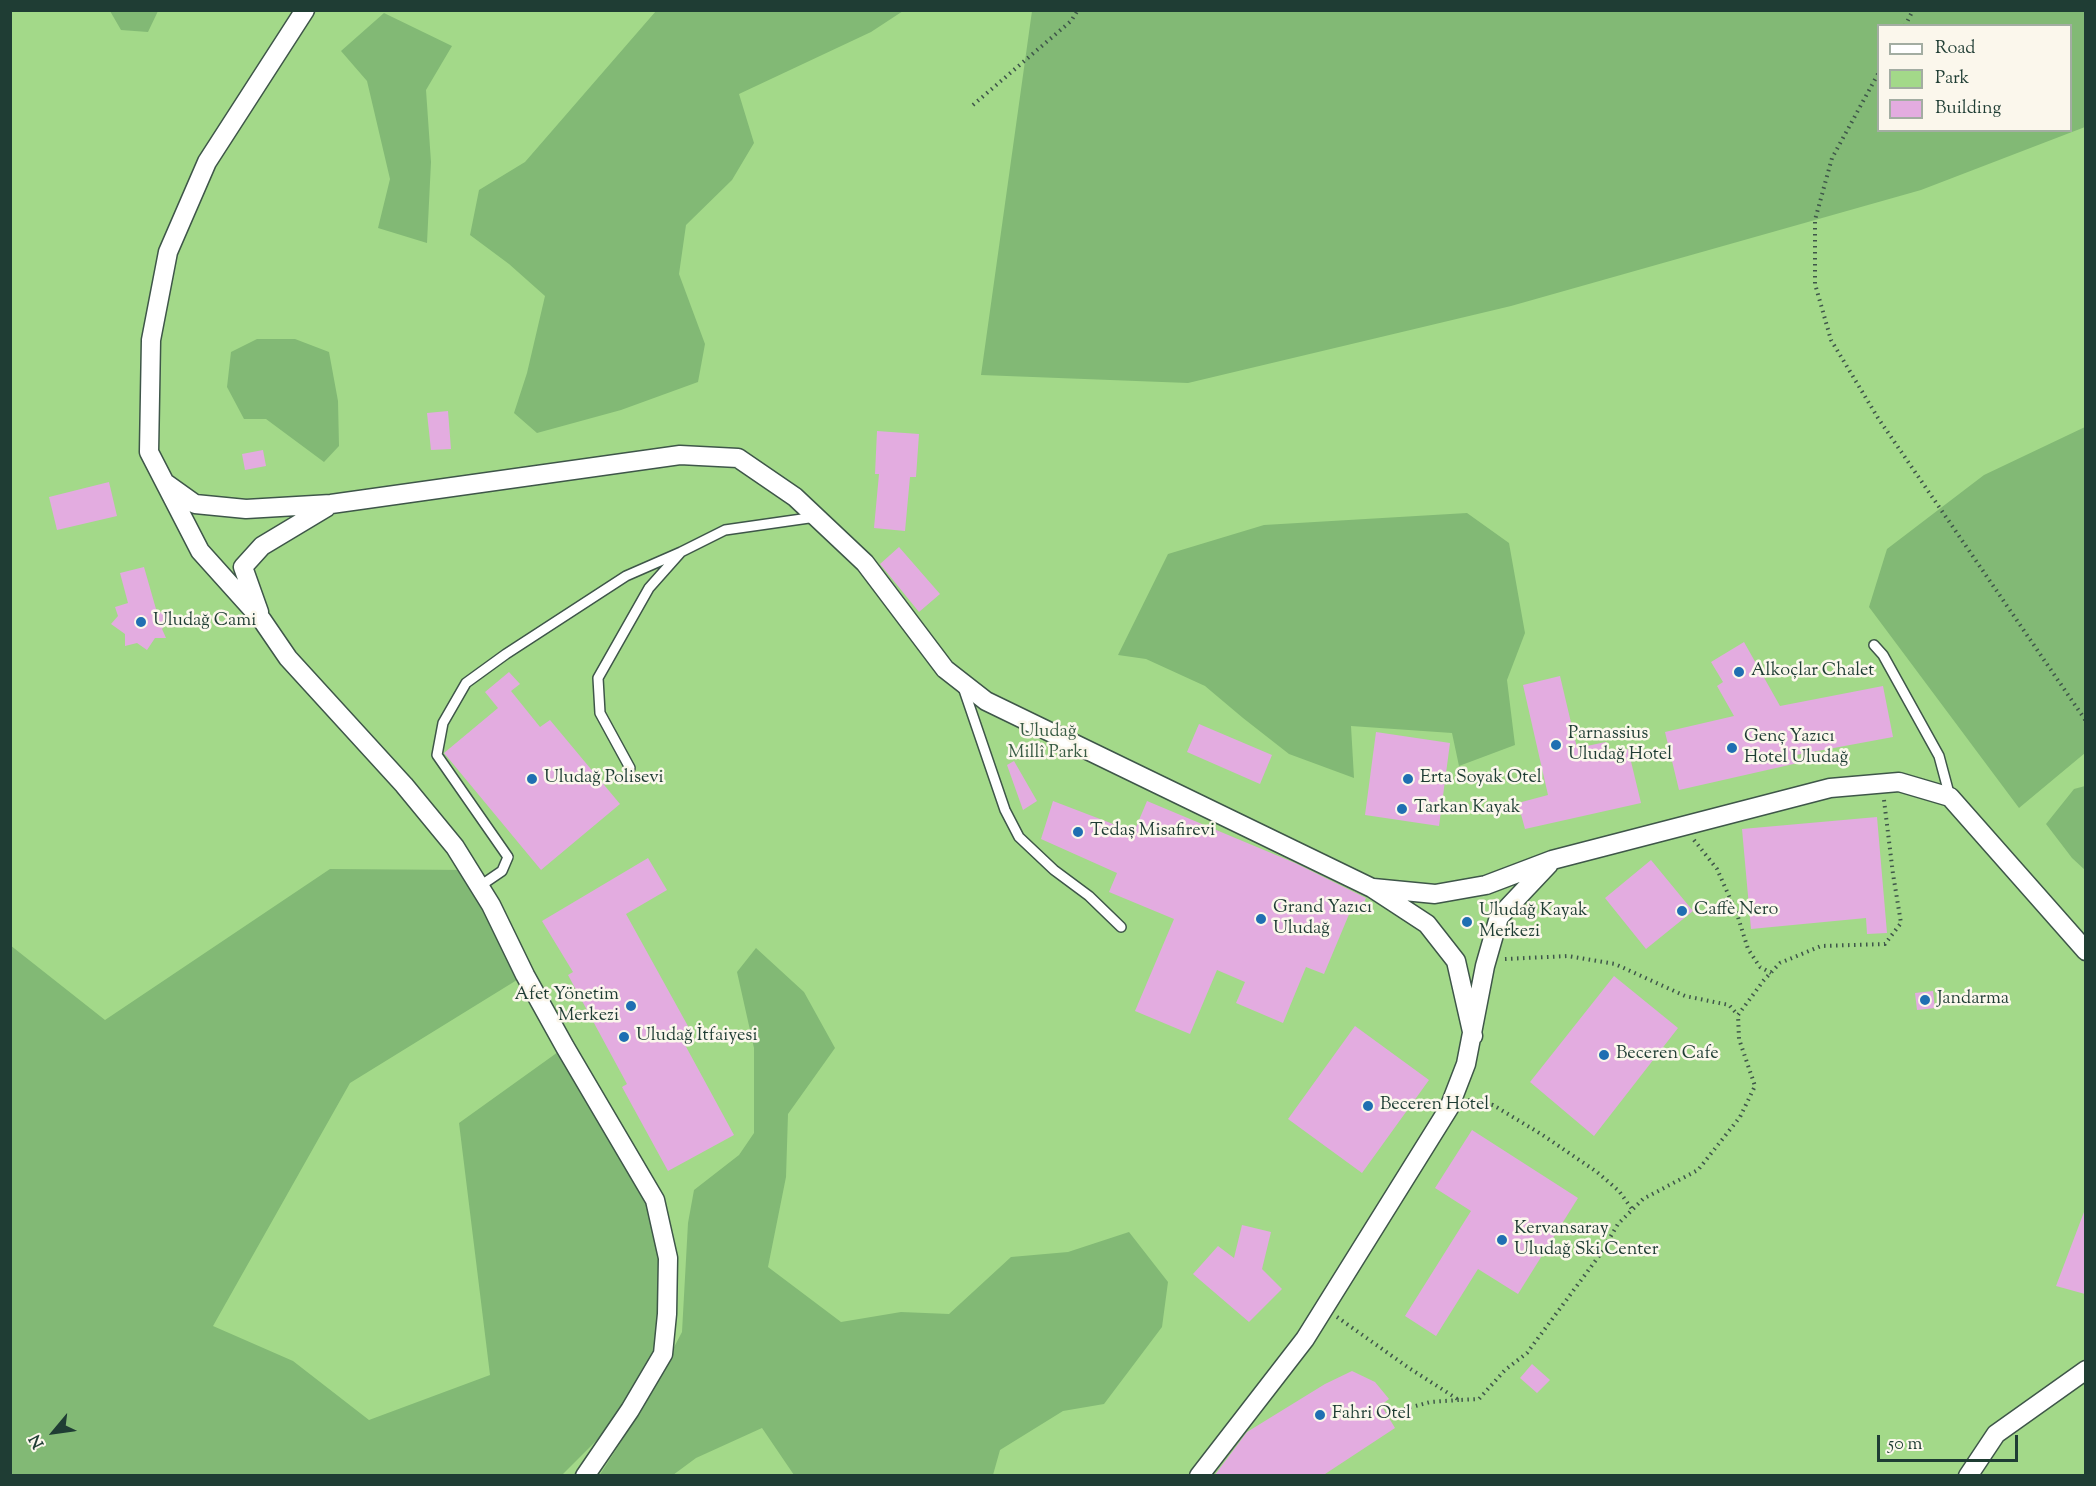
<!DOCTYPE html>
<html>
<head>
<meta charset="utf-8">
<style>
	body { margin:0 }
	#map { position:relative; width:2096px; height:1486px; overflow:hidden; background:#ece2c1; font-family:"Sorts Mill Goudy",serif }
	canvas { display:block }
	.frame { position:absolute; inset:0; border:12px solid #1f3d34; pointer-events:none }
	.legend { position:absolute; left:1877px; top:24px; width:195px; height:108px; box-sizing:border-box; background:#fbf7ec; border:2px solid #a3ada2; margin:0; padding:8px 10px; list-style:none; font-size:18px; color:#1f3d34 }
	.legend li { display:flex; align-items:center; gap:12px; height:30px }
	.legend b { width:30px; border:2px solid #a3ada2 }
	.north { position:absolute; left:24px; top:1402px; width:60px; height:60px; -webkit-text-stroke:4px #fbf7ec; paint-order:stroke; rotate:241deg; font-size:16px; font-weight:700; line-height:24px; text-align:center; color:#1f3d34 }
	.north::after { content:''; display:block; margin:auto; width:21px; height:27px; background:#1f3d34; clip-path:polygon(50% 0,100% 100%,50% 72%,0 100%) }
	.scale { position:absolute; left:1877px; top:1435px; width:141px; height:27px; box-sizing:border-box; border:3px solid #1f3d34; border-top:0; padding-left:8px; font-size:18px; line-height:21px; white-space:nowrap; color:#1f3d34; -webkit-text-stroke:4px #fbf7ec; paint-order:stroke }
</style>
</head>
<body>
<div id="map">
<canvas width="2096" height="1486"></canvas>
<div class="frame"></div>
<ul class="legend">
<li><b style="height:8px;background:#fff"></b>Road</li>
<li><b style="height:16px;background:#a3d989"></b>Park</li>
<li><b style="height:16px;background:#e3ace0"></b>Building</li>
</ul>
<div class="north">N</div>
<div class="scale">50 m</div>
</div>
<script>
const g = document.querySelector('canvas').getContext('2d');
g.lineJoin = 'round';
function paint(path, color) { g.fillStyle = color; g.fill(path, 'evenodd'); }
const shape = rows => new Path2D(rows.map(r => 'M' + r).join(''));
function stroke(path, color, width, dash) { g.strokeStyle = color; g.lineWidth = width; g.lineCap = dash ? 'butt' : 'round'; g.setLineDash(dash || []); g.stroke(path); }
function write(font, color, halo, rows, align = 'center') {
  g.font = font + ' "Sorts Mill Goudy",serif'; g.lineWidth = 5; g.setLineDash([]); g.textBaseline = 'middle'; g.strokeStyle = halo; g.fillStyle = color; for (const [text, x, y, turn = 0] of rows) {
    g.save(); g.translate(x, y); g.rotate((+turn || 0) * Math.PI / 180); g.textAlign = isNaN(turn) ? turn : align; if (halo) g.strokeText(text, 0, 0); g.fillText(text, 0, 0); g.restore();
  }
}
paint(shape([
	[10,11,2085,11,2085,1475,11,1475],
	[1878,26,2070,26,2070,130,1878,130]
]), '#a3d989');
paint(shape([
	[110,11,158,11,148,32,121,30],
	[656,11,903,11,871,32,739,94,754,143,732,180,686,225,679,274,705,344,698,382,621,410,537,433,514,413,527,373,545,296,509,264,470,235,479,190,525,162],
	[1032,11,2085,11,2085,127,1921,190,1511,306,1188,383,981,375],
	[1878,26,2070,26,2070,130,1878,130],
	[384,13,452,46,426,90,431,162,427,243,378,228,390,179,367,81,341,51],
	[257,339,295,339,329,352,338,401,339,446,324,462,266,419,244,419,227,387,231,352],
	[2085,427,2085,753,2019,808,1869,607,1887,549,1984,475],
	[1467,513,1509,543,1525,633,1507,680,1515,745,1459,766,1452,733,1351,726,1354,778,1289,754,1243,718,1205,686,1146,659,1118,655,1168,554,1264,525],
	[2085,786,2086,786,2085,870,2072,858,2046,824,2074,789],
	[330,869,469,870,525,975,350,1083,213,1326,293,1361,369,1420,490,1375,459,1123,565,1047,655,1200,668,1258,663,1354,634,1403,562,1475,11,1475,10,945,105,1020],
	[756,948,804,992,835,1048,788,1114,786,1177,768,1267,841,1322,901,1312,949,1314,1011,1257,1068,1252,1129,1232,1168,1282,1162,1327,1104,1404,1063,1411,1000,1450,993,1475,794,1475,762,1428,696,1458,673,1475,599,1476,639,1414,682,1332,688,1223,694,1190,739,1155,754,1133,754,1048,737,972]
]), '#82b975');
paint(shape([
	[448,411,451,449,431,450,427,413],
	[877,431,919,434,916,477,910,477,905,531,874,528,879,474,875,474],
	[263,450,266,466,245,470,242,454],
	[109,482,117,516,57,530,49,497],
	[899,547,940,594,919,612,880,564],
	[144,567,156,609,170,619,162,629,166,638,155,638,147,650,137,643,125,646,125,634,111,624,118,616,115,607,128,603,120,573],
	[1744,642,1780,706,1883,686,1893,737,1796,755,1798,763,1679,790,1665,732,1734,716,1717,686,1723,682,1711,662],
	[509,672,520,684,511,691,540,727,550,720,620,804,541,870,444,753,498,708,485,692],
	[1560,676,1577,748,1606,742,1609,754,1628,749,1641,803,1525,829,1518,803,1548,795,1523,685],
	[1199,724,1272,755,1260,784,1187,752],
	[1376,732,1450,743,1439,826,1365,815],
	[1014,761,1037,801,1023,810,1007,765],
	[1053,801,1134,832,1147,801,1295,863,1366,898,1359,915,1350,912,1324,974,1306,967,1283,1023,1236,1003,1245,982,1217,970,1190,1034,1135,1011,1174,919,1109,892,1117,873,1041,839],
	[1877,817,1887,933,1867,934,1866,918,1751,929,1742,829],
	[648,858,667,890,626,914,694,1037,684,1043,734,1135,668,1171,622,1087,627,1084,568,975,573,972,542,921],
	[1651,860,1693,911,1646,949,1605,898],
	[1614,976,1678,1028,1594,1136,1530,1082],
	[1933,991,1935,1008,1917,1010,1915,993],
	[1355,1026,1429,1080,1362,1173,1288,1119],
	[1472,1130,1578,1198,1518,1294,1478,1269,1436,1336,1405,1316,1471,1211,1435,1188],
	[2084,1212,2085,1213,2085,1294,2056,1286],
	[1242,1225,1271,1232,1262,1269,1282,1289,1249,1322,1193,1274,1218,1246,1234,1258],
	[1532,1364,1550,1380,1537,1393,1520,1378],
	[1352,1371,1375,1382,1389,1399,1381,1405,1395,1428,1322,1476,1214,1476,1247,1432,1325,1384]
]), '#e3ace0');
const service = shape([
	[1874,645,1883,655,1939,756,1950,797],
	[963,687,1005,810,1019,837,1054,870,1089,896,1121,927],
	[630,768,600,713,598,678,649,588,681,552,725,530,816,517],
	[480,886,502,871,508,857,437,755,443,723,466,683,506,654,626,576,681,552]
]);
const minor = shape([
	[305,10,207,162,168,252,151,340,149,452,200,551,262,620,288,658,404,785,455,847,491,905,525,975,565,1047,655,1200,668,1258,667,1314,663,1354,630,1410,585,1476],
	[167,484,195,504,246,509,331,504,680,455,738,458,795,497,865,563,945,669,986,701,1372,888,1427,924,1456,961,1473,1036],
	[259,612,243,567,262,546,327,507],
	[1373,888,1435,894,1486,885,1552,860,1830,788,1899,782,1950,797,2086,951],
	[1199,1476,1305,1339,1449,1108,1466,1064,1485,966,1499,917,1549,864],
	[1968,1476,1996,1434,2086,1370]
]);
stroke(service, '#3e5649', 12);
stroke(minor, '#3e5649', 21);
stroke(shape([
	[1905,26,1913,10],
	[1878,74,1832,158,1815,220,1815,284,1831,340,1878,418,2086,721],
	[973,105,1071,21,1078,10],
	[1694,840,1717,869,1737,914,1748,949,1760,967,1771,973],
	[1505,959,1568,956,1615,964,1685,996,1729,1005,1738,1015],
	[1468,1100,1493,1105,1541,1134,1597,1172,1619,1191,1632,1209],
	[1337,1317,1409,1368,1459,1400,1479,1399,1505,1370,1527,1353,1599,1256,1618,1224,1643,1199,1698,1170,1740,1117,1755,1086,1739,1039,1738,1015,1764,980,1780,963,1821,946,1885,944,1901,923,1893,874,1884,800],
	[1387,1414,1430,1402,1459,1400]
]), '#3e5649', 4, [1.5, 4.5]);
stroke(service, '#fff', 9);
stroke(minor, '#fff', 18);
for (const [x, y, r, color] of [
	[141,622,6,"#1f6fb2"],
	[1739,672,6,"#1f6fb2"],
	[1556,745,6,"#1f6fb2"],
	[1732,748,6,"#1f6fb2"],
	[532,779,6,"#1f6fb2"],
	[1408,779,6,"#1f6fb2"],
	[1402,809,6,"#1f6fb2"],
	[1078,832,6,"#1f6fb2"],
	[1682,911,6,"#1f6fb2"],
	[1261,919,6,"#1f6fb2"],
	[1467,922,6,"#1f6fb2"],
	[1925,1000,6,"#1f6fb2"],
	[631,1006,6,"#1f6fb2"],
	[624,1037,6,"#1f6fb2"],
	[1604,1055,6,"#1f6fb2"],
	[1368,1106,6,"#1f6fb2"],
	[1502,1240,6,"#1f6fb2"],
	[1320,1415,6,"#1f6fb2"]
]) { const dot = new Path2D(); dot.arc(x, y, r, 0, 2 * Math.PI); g.fillStyle = color; g.fill(dot); stroke(dot, '#fbf7ec', 2); }
write('18px', '#1f3d34', '#fbf7ec', [
	["Uludağ Cami",153,622],
	["Alkoçlar Chalet",1751,672],
	["Parnassius",1568,735],
	["Uludağ Hotel",1568,756],
	["Genç Yazıcı",1744,738],
	["Hotel Uludağ",1744,759],
	["Uludağ Polisevi",544,779],
	["Erta Soyak Otel",1420,779],
	["Tarkan Kayak",1414,809],
	["Tedaş Misafirevi",1090,832],
	["Grand Yazıcı",1273,909],
	["Uludağ",1273,930],
	["Caffè Nero",1694,911],
	["Uludağ Kayak",1479,912],
	["Merkezi",1479,933],
	["Afet Yönetim",619,996,"right"],
	["Merkezi",619,1017,"right"],
	["Jandarma",1937,1000],
	["Uludağ İtfaiyesi",636,1037],
	["Beceren Cafe",1616,1055],
	["Beceren Hotel",1380,1106],
	["Kervansaray",1514,1230],
	["Uludağ Ski Center",1514,1251],
	["Fahri Otel",1332,1415]
], 'left');
write('18px', '#395c45', '#fbf7ec', [
	["Uludağ",1048,733],
	["Millî Parkı",1048,754]
]);
</script>
</body>
</html>
